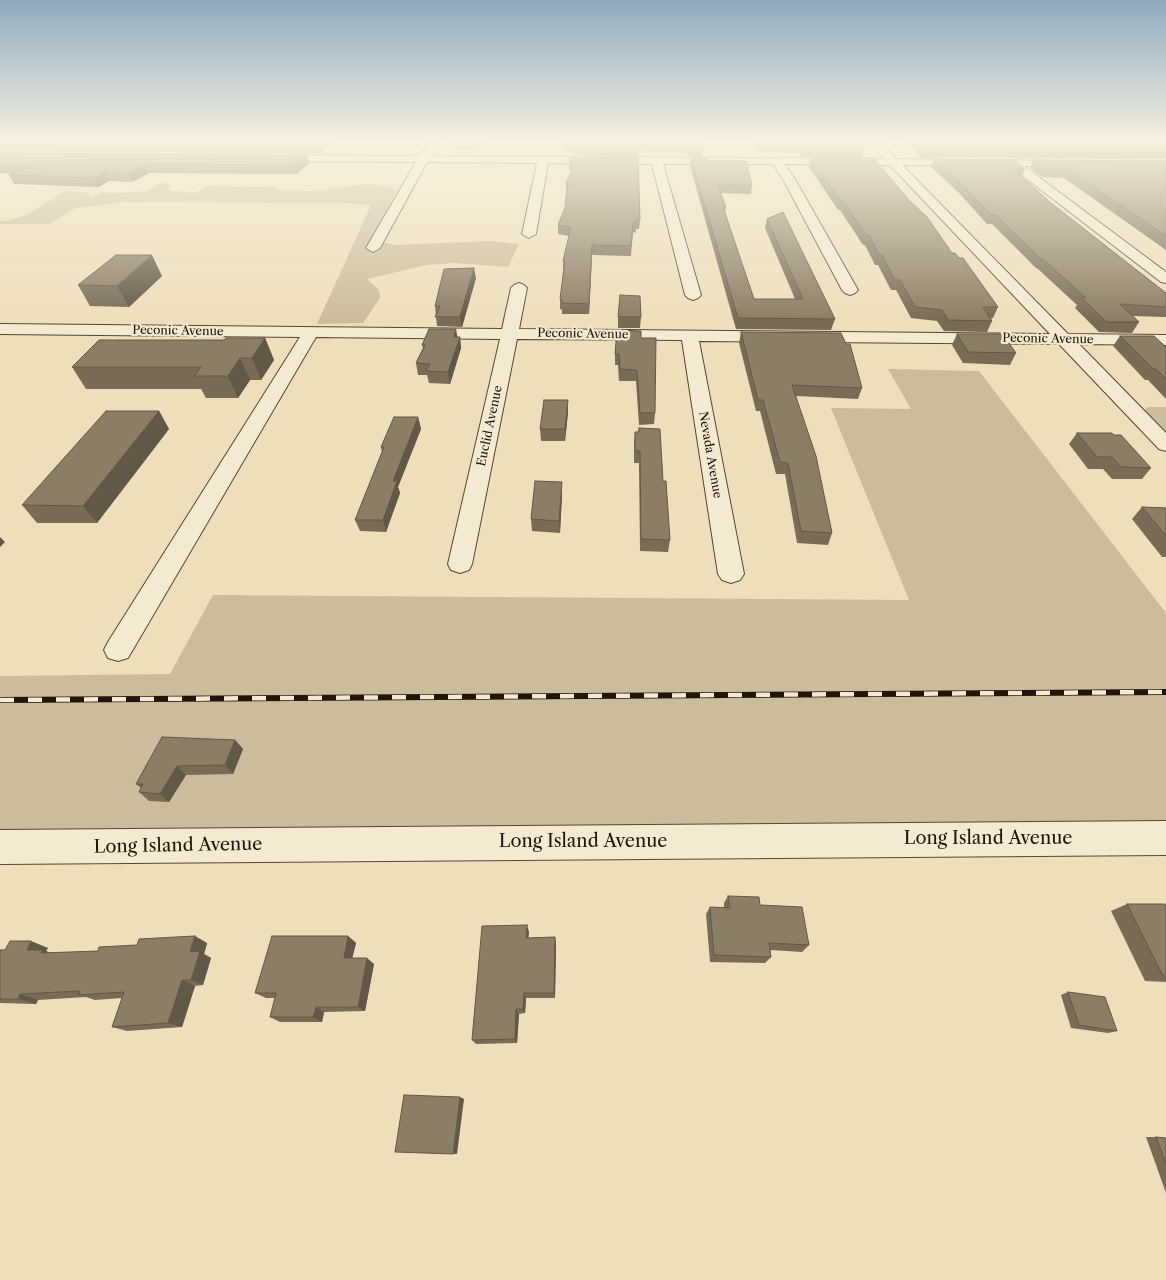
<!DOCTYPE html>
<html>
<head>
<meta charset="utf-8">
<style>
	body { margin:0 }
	canvas { display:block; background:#eedfba }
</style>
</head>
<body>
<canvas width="1166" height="1280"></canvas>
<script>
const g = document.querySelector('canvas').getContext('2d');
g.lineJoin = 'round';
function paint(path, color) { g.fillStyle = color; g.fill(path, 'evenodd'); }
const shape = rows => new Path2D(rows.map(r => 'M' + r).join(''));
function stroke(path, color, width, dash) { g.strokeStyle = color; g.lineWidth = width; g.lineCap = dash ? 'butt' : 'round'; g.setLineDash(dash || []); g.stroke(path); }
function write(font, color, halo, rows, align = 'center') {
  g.font = font + ' "Libre Caslon Text",serif'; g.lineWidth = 4.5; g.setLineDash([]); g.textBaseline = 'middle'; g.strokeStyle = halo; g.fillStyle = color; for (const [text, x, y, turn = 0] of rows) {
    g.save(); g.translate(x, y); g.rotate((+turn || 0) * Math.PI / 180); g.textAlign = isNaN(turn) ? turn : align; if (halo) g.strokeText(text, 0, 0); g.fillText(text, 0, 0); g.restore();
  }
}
paint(shape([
	[163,182,171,185,169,190,196,193,208,186,275,187,281,190,312,191,368,184,393,188,397,190,371,239,395,245,489,241,519,244,508,267,455,263,426,265,367,279,379,290,380,298,363,323,317,324,371,205,343,203,124,202,76,208,49,224,0,224,0,221,7,221,29,214,65,191,89,193,90,197,102,192,118,193,146,191],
	[888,369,979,371,1166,613,1166,837,0,847,0,676,170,674,213,595,909,600,831,408,911,409],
	[1148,407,1166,407,1166,434,1144,411]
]), '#cbbc9c');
const minor = shape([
	[869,142,880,142,896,159,1072,161,1073,163,1072,165,1068,166,1024,166,1166,272,1166,283,1161,282,1010,166,902,165,1068,334,1166,335,1166,345,1079,344,1166,433,1166,451,1159,449,1059,344,699,341,744,574,740,580,731,583,722,580,718,574,682,340,517,339,472,564,469,570,460,573,451,570,448,564,500,339,316,337,128,658,118,661,108,658,104,650,108,642,300,337,0,334,0,324,502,329,511,288,514,285,519,283,524,285,527,288,519,329,1050,334,890,165,784,164,796,181,858,290,855,293,850,295,845,293,842,290,784,181,773,164,663,164,701,295,698,298,693,300,688,298,685,295,652,164,548,163,536,234,529,238,522,234,537,163,427,162,380,248,373,252,366,248,416,162,271,161,266,158,271,155,420,156,427,144,431,143,436,146,431,156,884,159,869,142]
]);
const tertiary = shape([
	[1166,821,1166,855,0,864,0,830,1166,821]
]);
stroke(minor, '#554735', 2);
stroke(tertiary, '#554735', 2);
paint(minor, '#f4ead2');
paint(tertiary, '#f4ead2');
const rail = shape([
	[0,700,1166,692]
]);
stroke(rail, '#221409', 6);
stroke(rail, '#f4ead2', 4.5, [14]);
paint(shape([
	[0,142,332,142,320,153,0,151],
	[453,142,482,142,477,151,455,150,455,148,454,148],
	[562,142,701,142,703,148,702,156,687,156,686,153,673,152,638,151,638,156,572,155,572,151,562,151],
	[753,142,858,142,864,149,862,157,802,157,800,153,758,152],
	[907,142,1166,142,1166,159,921,157],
	[0,153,307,155,309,163,298,173,294,174,149,173,132,182,109,181,98,187,14,184,9,175,11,174,0,173],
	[638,158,640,220,639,229,636,229,636,233,633,232,631,256,592,255,589,314,562,314,562,310,560,309,560,299,563,271,563,261,569,236,558,234,558,225,565,208,566,192,566,183,572,169,569,169,569,161],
	[691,158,752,185,751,194,721,193,726,207,725,213,754,299,795,299,765,228,767,219,835,319,831,330,736,329,690,166],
	[811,158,959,258,998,307,993,318,991,318,992,321,987,332,944,331,937,321,911,318,896,290,891,290,878,265,875,265,865,245,863,245,840,210,838,210,809,167],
	[934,159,1025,169,1022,177,1051,203,1166,293,1166,317,1132,316,1139,322,1132,333,1099,332,1075,308,1077,305,1038,269,1036,268,992,224,987,224,959,193,931,167],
	[1033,160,1166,161,1166,250,1064,178,1042,177,1030,168],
	[162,276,129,307,90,306,78,285],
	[476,278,462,327,437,326,435,306],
	[618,317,641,317,640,328,618,328],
	[741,332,862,388,858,399,796,396,832,533,828,545,797,543,785,474,776,474,760,411,756,411,739,343],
	[957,334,1016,353,1010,365,963,363,952,345],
	[1120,336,1166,347,1166,399,1148,380,1145,380,1113,346],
	[457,337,460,337,461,348,450,384,429,383,427,375,418,375,416,363,423,348,422,345],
	[265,338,274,360,261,380,250,380,238,398,206,398,201,389,86,389,72,367,224,340],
	[641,338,655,413,654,424,639,425,636,381,619,381,618,365,615,365,615,354],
	[568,400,568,412,565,441,541,441,540,429],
	[159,411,169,429,97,523,37,523,22,505],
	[418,417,421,429,398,487,400,493,386,532,360,531,355,520,382,452,381,447],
	[639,428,663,481,670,540,668,552,640,551,639,463,634,463,634,444,635,432,638,432],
	[1077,433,1151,468,1142,479,1112,479,1103,469,1088,469,1069,444],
	[562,494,560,533,532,531,531,519],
	[1142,507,1166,508,1166,557,1162,557,1132,519],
	[235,740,243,749,233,774,186,775,169,802,149,801,139,792,141,788,136,784],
	[728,896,760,905,809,945,802,952,770,950,771,957,765,963,710,962,706,914,710,907,724,908,724,903],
	[1127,904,1166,907,1166,982,1145,981,1111,911],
	[529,932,528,938,555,937,556,944,555,998,526,998,525,1013,519,1014,517,1043,476,1044,472,1040],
	[348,936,356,943,352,958,374,964,365,1011,324,1012,322,1022,280,1022,270,1017,275,998,266,998,255,993],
	[207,943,204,954,211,958,203,985,195,986,182,1027,127,1031,112,1027,122,998,95,1000,86,997,38,1000,36,1004,0,1003,0,950,48,948,46,951,50,953,98,951],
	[1068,992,1117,1031,1108,1033,1071,1028,1061,995],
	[1146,1137,1156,1137,1166,1138,1166,1193]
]), '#786c57');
paint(shape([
	[322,142,332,142,320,153,318,145],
	[477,142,482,142,477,151],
	[307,155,309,163,298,173,294,174,292,165],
	[145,164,149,173,132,182,128,173],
	[105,172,109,181,98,187,94,178],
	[592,245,592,255,589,314,589,304],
	[152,255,162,276,129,307,117,286],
	[474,268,476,278,462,327,460,317],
	[456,329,458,340,454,337],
	[460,337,461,348,450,384,448,372],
	[265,338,274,360,261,380,252,358],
	[240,358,250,380,238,398,228,376],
	[568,400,568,412,565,441,565,429],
	[159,411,169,429,97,523,83,506],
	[418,417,421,429,398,487,400,493,386,532,383,520,393,481],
	[562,482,562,494,560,533,559,521],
	[0,537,5,542,0,547],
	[235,740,243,749,233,774,225,765],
	[177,766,186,775,169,802,160,794],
	[527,925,529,932,528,944,526,938],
	[195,936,207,943,204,954,211,958,203,985,191,980,190,952],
	[348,936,356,943,351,964,344,958],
	[555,937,556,944,555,998,554,993],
	[31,941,48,948,46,951,59,956,44,956,27,950],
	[367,958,374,964,365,1011,358,1007],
	[182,980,195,986,182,1027,168,1023],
	[524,993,526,998,525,1013,523,1009],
	[20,994,38,1000,36,1004,18,999],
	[316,1007,324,1012,322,1022,313,1017],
	[516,1009,519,1014,517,1043,515,1039],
	[460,1097,464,1099,457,1154,453,1154]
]), '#625847');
const building = shape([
	[0,142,322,142,318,145,0,143,0,142],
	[562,142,701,142,703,148,688,148,687,145,674,144,638,143,638,147,572,147,573,143,562,143,562,142],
	[758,142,858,142,864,149,804,148,802,145,760,144,758,142],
	[917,142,1166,142,1166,151,924,149,917,142],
	[0,153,307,155,296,164,292,165,145,164,128,173,105,172,94,178,9,175,28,166,0,166,2,165,0,165,0,153],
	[570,157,638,158,640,220,636,219,636,223,633,223,631,246,592,245,589,304,562,303,562,300,560,299,565,261,563,261,571,227,558,225,565,208,567,189,570,183,566,183,576,161,569,161,570,157],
	[691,158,707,158,708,161,746,161,752,185,717,184,726,207,723,207,754,299,803,299,767,219,783,212,835,319,738,318,691,158],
	[811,158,873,158,909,200,927,217,952,253,955,253,959,258,963,258,998,307,983,307,992,321,948,320,942,310,915,307,900,280,895,280,882,255,879,255,869,235,866,235,843,201,841,201,811,158],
	[934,159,1013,160,1025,169,1013,169,1051,203,1166,293,1166,307,1120,304,1139,322,1106,322,1081,297,1086,298,1043,259,1041,259,996,215,991,215,962,184,934,159],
	[1033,160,1166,161,1166,236,1068,169,1046,169,1033,160],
	[116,255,152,255,117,286,78,285,116,255],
	[474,268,460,317,435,317,440,306,435,306,444,269,474,268],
	[620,295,640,296,641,317,618,317,620,295],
	[429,329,456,329,454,337,460,337,448,372,426,371,430,364,416,363,425,345,422,345,429,329],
	[617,330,641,331,641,338,656,338,655,413,640,413,637,370,620,369,619,354,615,354,617,330],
	[741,332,841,333,846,344,850,344,862,388,792,385,816,456,832,533,801,531,788,463,780,462,763,400,758,400,741,332],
	[957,334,1002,334,1016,353,968,352,957,334],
	[1120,336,1154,336,1166,347,1166,379,1156,369,1153,369,1120,336],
	[226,338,265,338,252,358,240,358,228,376,194,376,201,367,72,367,99,340,224,340,226,338],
	[544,400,568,400,565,429,540,429,544,400],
	[106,411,159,411,83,506,22,505,106,411],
	[394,417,418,417,393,481,397,481,383,520,355,520,384,447,381,447,394,417],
	[639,428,660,429,663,481,666,481,670,540,641,539,640,451,635,451,635,432,639,432,639,428],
	[1077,433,1112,433,1114,435,1121,435,1151,468,1121,467,1112,457,1097,457,1077,433],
	[535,481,562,482,559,521,531,519,535,481],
	[1142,507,1166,508,1166,536,1142,507],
	[162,737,235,740,225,765,177,766,160,794,139,792,143,784,136,784,162,737],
	[728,896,759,897,760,905,802,907,809,945,769,943,771,957,714,955,710,907,730,908,728,896],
	[1127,904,1165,904,1166,907,1166,976,1163,976,1127,904],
	[527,925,526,938,555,937,554,993,524,993,523,1009,516,1009,515,1039,472,1040,482,926,527,925],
	[195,936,190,952,200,951,191,980,182,980,168,1023,112,1027,124,992,79,995,80,991,20,994,18,999,0,999,0,950,5,950,10,941,31,941,27,950,43,950,41,953,98,951,99,947,137,945,139,939,195,936],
	[272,936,348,936,344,958,367,958,358,1007,316,1007,313,1017,270,1017,276,993,255,993,272,936],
	[1068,992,1105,997,1117,1031,1079,1025,1068,992],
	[404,1095,460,1097,453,1154,395,1152,404,1095],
	[1156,1137,1166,1138,1166,1164,1156,1137]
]);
paint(building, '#8c7e65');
stroke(building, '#625847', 1);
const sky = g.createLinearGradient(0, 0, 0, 321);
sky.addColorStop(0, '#8faabe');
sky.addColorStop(0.44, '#f7f1e0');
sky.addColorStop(1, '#f7f1e000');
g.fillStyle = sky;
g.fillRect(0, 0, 1166, 321);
write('12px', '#221409', '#f4ead2', [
	["Peconic Avenue",178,331,1],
	["Peconic Avenue",583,334,1],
	["Peconic Avenue",1048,339,1],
	["Euclid Avenue",490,426,-78],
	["Nevada Avenue",710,455,80]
]);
write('18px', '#221409', '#f4ead2', [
	["Long Island Avenue",988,839],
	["Long Island Avenue",583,842],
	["Long Island Avenue",178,846,-1]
]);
</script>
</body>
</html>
